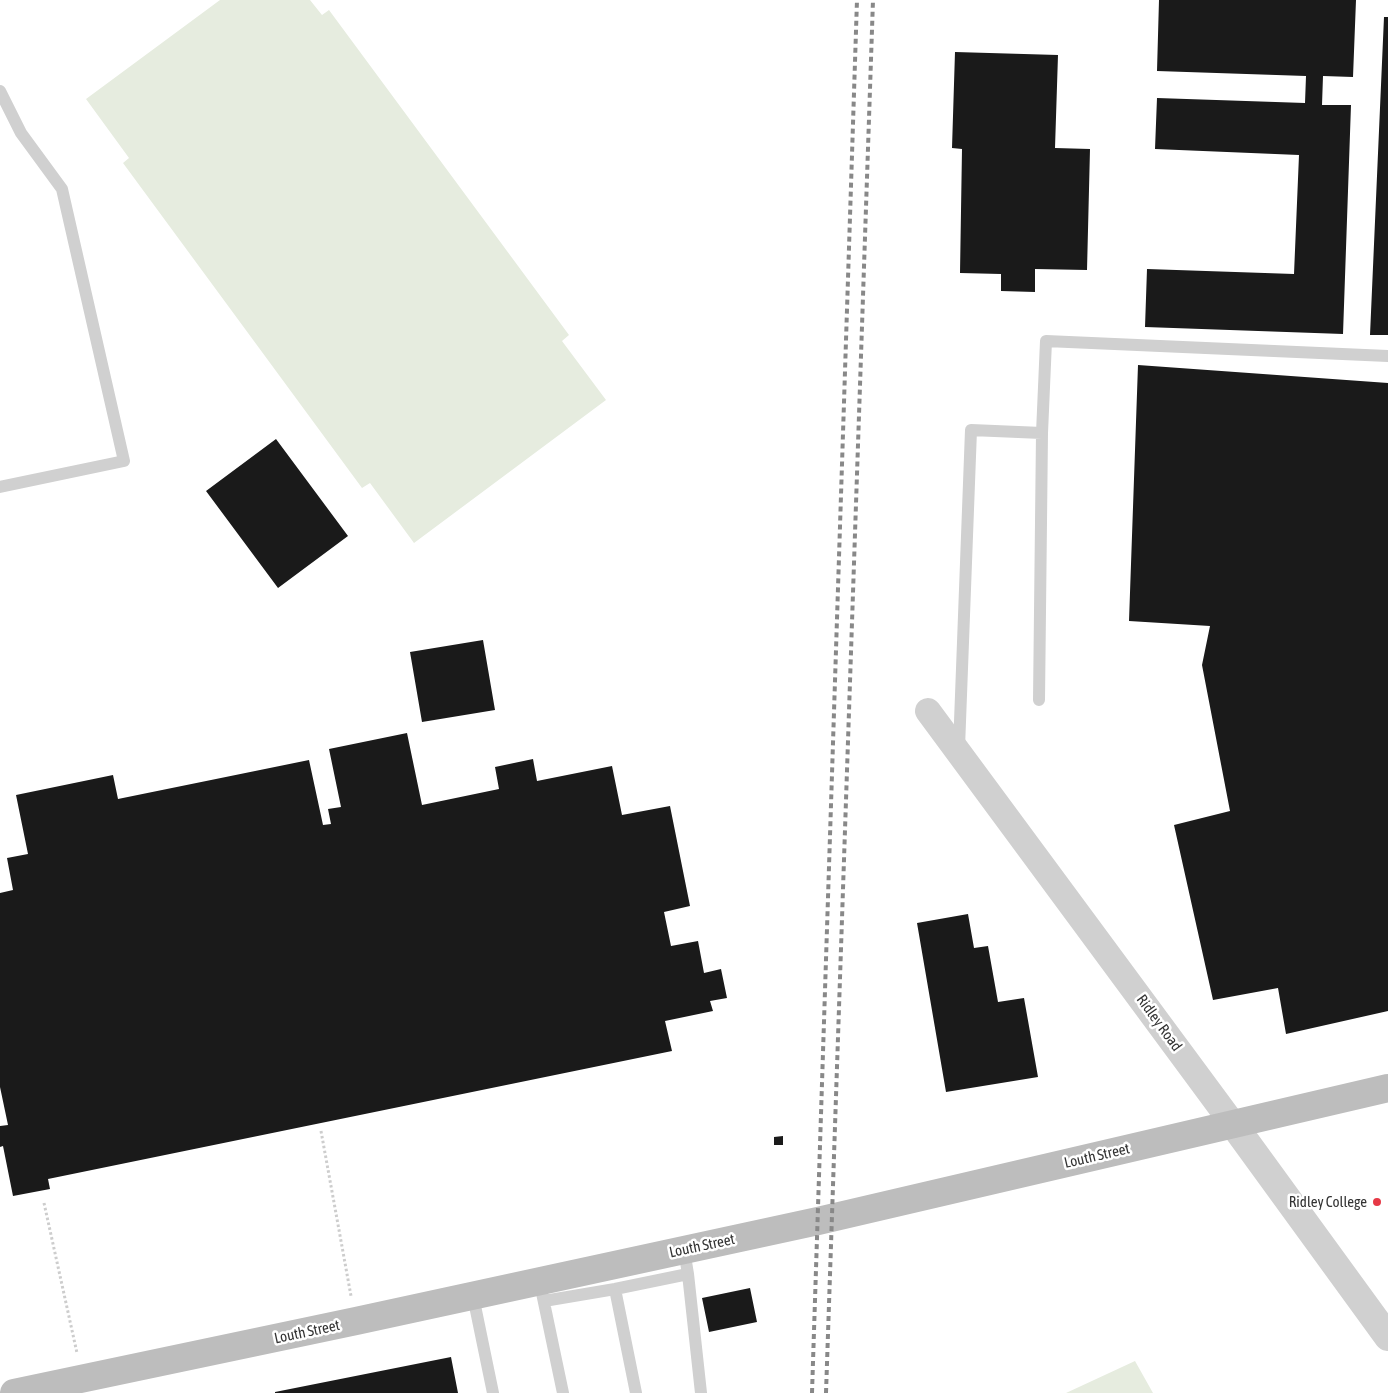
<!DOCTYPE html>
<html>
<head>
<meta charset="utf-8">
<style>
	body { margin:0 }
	canvas { display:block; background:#fff }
</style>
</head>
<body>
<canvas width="1388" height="1393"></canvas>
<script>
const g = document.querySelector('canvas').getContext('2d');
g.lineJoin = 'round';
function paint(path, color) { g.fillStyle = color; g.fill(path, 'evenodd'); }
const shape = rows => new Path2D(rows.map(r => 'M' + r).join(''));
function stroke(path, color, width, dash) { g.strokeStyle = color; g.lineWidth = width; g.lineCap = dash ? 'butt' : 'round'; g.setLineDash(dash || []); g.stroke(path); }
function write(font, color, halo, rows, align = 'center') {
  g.font = font + ' "Asap Condensed",sans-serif'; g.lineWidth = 5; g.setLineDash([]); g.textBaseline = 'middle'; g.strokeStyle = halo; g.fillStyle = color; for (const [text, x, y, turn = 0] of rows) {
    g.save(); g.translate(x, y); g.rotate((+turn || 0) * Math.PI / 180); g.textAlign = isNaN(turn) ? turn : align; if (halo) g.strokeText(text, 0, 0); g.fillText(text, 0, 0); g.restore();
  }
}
paint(shape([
	[220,0,310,0,322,15,329,10,569,335,562,341,606,400,414,543,370,483,362,488,123,163,129,158,86,99],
	[1135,1361,1153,1393,1066,1393]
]), '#e6ecdf');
paint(shape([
	[1159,0,1356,0,1353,77,1323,76,1322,105,1351,105,1343,334,1145,327,1147,269,1294,274,1299,155,1155,149,1157,98,1305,103,1306,76,1157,71],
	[1384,17,1388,17,1388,335,1370,335],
	[955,52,1058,55,1055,148,1090,149,1087,270,1035,269,1035,292,1001,291,1001,274,960,273,962,149,952,148],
	[1138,365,1388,383,1388,1011,1286,1034,1278,988,1213,1000,1174,825,1230,811,1202,665,1210,626,1129,621],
	[276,439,348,536,278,588,206,491],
	[483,640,495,710,422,722,410,652],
	[407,733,422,805,499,789,495,767,533,759,537,781,612,766,622,815,670,806,690,906,664,912,671,946,698,941,704,973,721,969,727,998,710,1001,713,1011,665,1021,672,1051,48,1179,50,1189,13,1196,3,1146,0,1147,0,1126,8,1125,0,1087,0,893,13,890,7,858,28,854,16,795,113,775,118,799,309,760,323,825,331,824,328,809,341,807,329,749],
	[968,914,974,948,988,946,998,1002,1024,998,1038,1077,946,1092,917,923],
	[783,1136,783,1145,774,1145,774,1137],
	[750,1288,757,1322,709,1332,702,1298],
	[451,1357,458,1393,275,1393,275,1392]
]), '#1a1a1a');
stroke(shape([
	[321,1131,351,1296],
	[44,1203,77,1353]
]), '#cdcdcd', 3, [2.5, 2.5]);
stroke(shape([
	[0,91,21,133,62,189,124,461,0,487],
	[1039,700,1042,433,1046,341,1388,356],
	[959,748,971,430,1042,433],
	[688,1274,701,1393],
	[615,1289,636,1393],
	[542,1293,563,1393],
	[473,1296,493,1393],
	[544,1301,615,1289,688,1274,684,1250]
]), '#d0d0d0', 12);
stroke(shape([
	[928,711,1233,1124]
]), '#d0d0d0', 26);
stroke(shape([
	[1233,1124,1388,1337]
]), '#d0d0d0', 28);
stroke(shape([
	[14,1393,356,1321,818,1221,1388,1088]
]), '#bdbdbd', 28);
stroke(shape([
	[812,1393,857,0],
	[826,1393,873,0]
]), '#888', 4, [5, 4]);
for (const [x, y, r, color] of [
	[1377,1202,5,"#e63946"]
]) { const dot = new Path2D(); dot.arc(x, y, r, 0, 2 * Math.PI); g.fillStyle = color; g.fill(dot); stroke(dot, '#fff', 2); }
write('15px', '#333', '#fff', [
	["Ridley Road",1159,1023,54],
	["Louth Street",1097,1156,-13],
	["Louth Street",702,1246,-12],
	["Louth Street",307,1332,-12]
]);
write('15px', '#333', '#fff', [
	["Ridley College",1367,1202]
], 'right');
</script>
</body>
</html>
